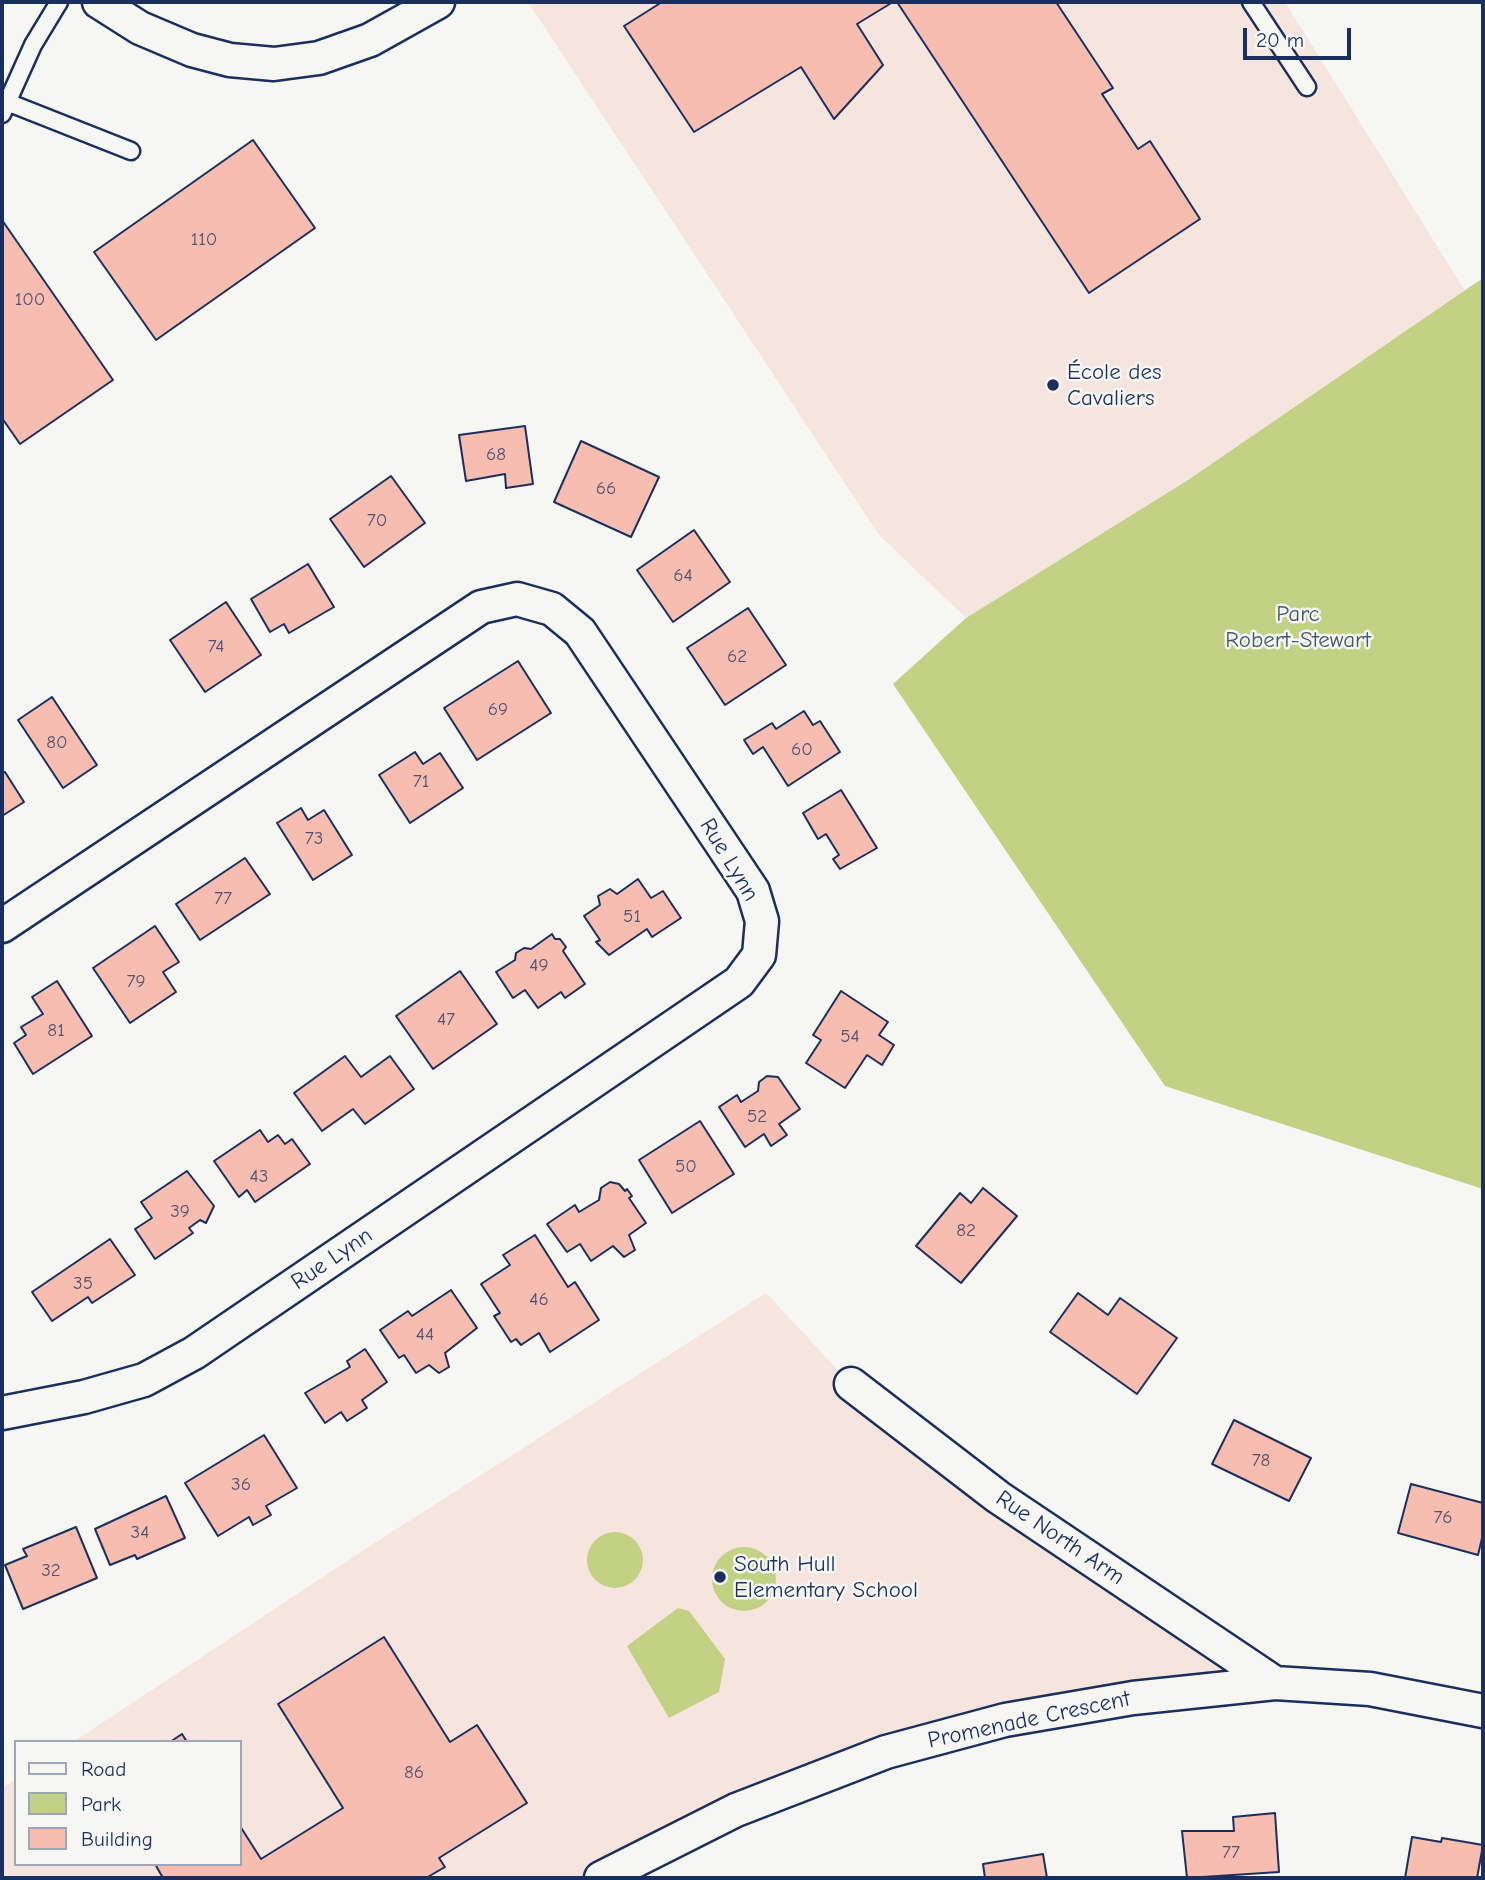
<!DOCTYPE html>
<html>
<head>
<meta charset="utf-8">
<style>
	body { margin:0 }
	#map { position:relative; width:1485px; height:1880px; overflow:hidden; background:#f6f6f2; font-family:"Comic Neue",sans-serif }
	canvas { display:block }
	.frame { position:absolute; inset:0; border:4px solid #1b2f5e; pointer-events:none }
	.legend { position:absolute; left:14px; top:1740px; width:228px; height:126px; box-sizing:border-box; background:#f6f6f2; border:2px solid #9ea6b7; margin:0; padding:9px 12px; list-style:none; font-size:21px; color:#1b2f5e }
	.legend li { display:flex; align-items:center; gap:14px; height:35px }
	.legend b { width:35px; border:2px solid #9ea6b7 }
	.scale { position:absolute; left:1243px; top:28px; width:108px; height:32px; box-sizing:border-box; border:4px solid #1b2f5e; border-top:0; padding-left:9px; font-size:21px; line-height:24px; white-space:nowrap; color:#1b2f5e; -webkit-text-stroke:5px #f6f6f2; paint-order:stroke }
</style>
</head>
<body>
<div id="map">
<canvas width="1485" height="1880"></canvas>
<div class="frame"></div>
<ul class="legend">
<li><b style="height:9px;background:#f6f6f2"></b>Road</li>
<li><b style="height:19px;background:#c3d185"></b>Park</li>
<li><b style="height:19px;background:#f7bdb1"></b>Building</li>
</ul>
<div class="scale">20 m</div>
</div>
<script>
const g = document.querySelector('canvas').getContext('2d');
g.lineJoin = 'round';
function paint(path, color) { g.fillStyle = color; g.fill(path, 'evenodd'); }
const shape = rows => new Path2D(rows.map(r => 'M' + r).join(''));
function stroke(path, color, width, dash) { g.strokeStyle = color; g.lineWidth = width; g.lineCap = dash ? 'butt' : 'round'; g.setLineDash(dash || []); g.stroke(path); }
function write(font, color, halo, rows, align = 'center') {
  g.font = font + ' "Comic Neue",sans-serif'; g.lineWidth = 5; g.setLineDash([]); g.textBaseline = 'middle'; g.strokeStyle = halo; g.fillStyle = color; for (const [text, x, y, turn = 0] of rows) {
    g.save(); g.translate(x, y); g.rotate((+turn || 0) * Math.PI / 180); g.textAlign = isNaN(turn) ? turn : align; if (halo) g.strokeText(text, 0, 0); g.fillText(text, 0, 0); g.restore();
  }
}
paint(shape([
	[528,2,1285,2,1465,291,1188,480,966,618,879,535],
	[766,1293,851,1384,1275,1683,1005,1720,601,1878,2,1878,2,1788,16,1779,16,1864,240,1864,240,1742,73,1742,373,1544]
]), '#f6e5de');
paint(shape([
	[1483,278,1483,1189,1165,1086,893,684,966,618,1188,480],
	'587 1560a28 28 0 1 1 56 0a28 28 0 1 1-56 0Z',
	'712 1579a32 32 0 1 1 64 0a32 32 0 1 1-64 0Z',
	[678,1608,689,1611,725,1659,719,1692,669,1718,627,1646]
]), '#c3d185');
const building = shape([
	[662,2,893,2,857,24,883,65,834,119,801,67,694,132,624,26,662,2],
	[897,2,1056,2,1113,88,1102,94,1138,149,1150,141,1200,219,1089,293,897,2],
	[253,140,315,228,156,340,94,252,253,140],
	[2,220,113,380,20,444,2,418,2,220],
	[525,426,533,484,506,488,505,474,466,481,459,435,525,426],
	[581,441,659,477,631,537,554,502,581,441],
	[391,476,425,523,364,567,330,519,391,476],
	[694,530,730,582,673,622,637,570,694,530],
	[308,564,334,607,289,633,284,624,270,632,251,599,308,564],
	[226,602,261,655,205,692,170,640,226,602],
	[748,608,786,665,725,705,687,648,748,608],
	[518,661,551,713,477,760,444,708,518,661],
	[52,697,97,765,63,788,18,720,52,697],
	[804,711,813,725,820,721,840,752,788,786,763,747,753,754,744,740,772,723,776,729,804,711],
	[415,752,423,764,440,753,463,788,410,823,379,775,415,752],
	[5,772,24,802,2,816,2,774,5,772],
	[841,790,877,848,840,869,833,859,839,855,826,834,818,839,803,813,841,790],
	[301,808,308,820,324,810,352,855,313,880,277,823,301,808],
	[245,858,270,894,200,940,176,904,245,858],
	[638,879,651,898,663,891,681,918,652,937,647,929,609,955,596,942,600,940,584,916,600,905,598,896,610,889,617,894,638,879],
	[155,926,179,962,163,972,176,992,130,1023,93,968,155,926],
	[552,934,555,939,560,939,566,947,563,951,585,984,565,998,561,992,538,1008,525,990,513,998,496,972,515,960,516,953,524,948,531,949,552,934],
	[460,971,497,1024,433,1069,396,1016,460,971],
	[57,981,92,1036,33,1074,14,1043,26,1035,21,1027,43,1014,32,997,57,981],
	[841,991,888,1022,879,1035,894,1045,882,1065,867,1055,845,1088,806,1063,821,1040,813,1035,841,991],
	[345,1056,361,1077,390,1056,414,1089,365,1124,353,1109,322,1131,294,1093,345,1056],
	[767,1076,778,1077,800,1109,779,1124,787,1135,771,1146,764,1134,745,1147,719,1107,737,1095,741,1102,758,1091,759,1082,767,1076],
	[700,1121,734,1174,672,1213,639,1160,700,1121],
	[260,1130,268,1142,278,1135,285,1144,292,1139,310,1164,255,1202,247,1190,239,1197,214,1161,260,1130],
	[187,1171,214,1206,206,1223,200,1220,189,1228,193,1233,155,1259,135,1229,152,1218,141,1202,187,1171],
	[610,1182,619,1184,625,1191,627,1189,632,1196,629,1198,646,1223,629,1235,635,1250,624,1257,613,1246,591,1261,580,1244,567,1252,547,1224,575,1205,579,1212,599,1200,601,1188,610,1182],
	[983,1188,1017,1216,961,1283,916,1246,960,1193,971,1203,983,1188],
	[535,1235,568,1287,575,1282,599,1320,550,1352,539,1333,521,1345,516,1339,511,1342,494,1316,500,1313,481,1284,510,1265,503,1255,535,1235],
	[110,1239,135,1275,92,1303,88,1297,52,1321,32,1292,110,1239],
	[451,1290,477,1328,445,1353,449,1367,439,1373,429,1365,416,1373,404,1355,399,1358,380,1330,408,1311,412,1316,451,1290],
	[1078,1293,1108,1315,1120,1298,1177,1338,1137,1394,1050,1332,1078,1293],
	[365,1349,387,1382,362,1400,367,1408,347,1421,341,1412,325,1423,305,1393,350,1367,347,1361,365,1349],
	[1234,1420,1311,1458,1289,1501,1212,1464,1234,1420],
	[264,1435,297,1488,266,1506,271,1515,253,1525,249,1517,218,1536,185,1483,264,1435],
	[1411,1484,1483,1503,1483,1534,1478,1555,1398,1533,1411,1484],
	[166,1496,185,1538,137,1559,135,1555,110,1565,95,1529,166,1496],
	[76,1527,97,1578,23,1609,5,1565,27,1556,23,1549,76,1527],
	[384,1637,450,1742,477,1725,527,1803,439,1858,445,1867,426,1878,163,1878,155,1864,240,1864,240,1826,261,1859,343,1808,278,1704,384,1637],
	[182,1734,187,1742,170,1742,182,1734],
	[1275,1813,1279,1872,1187,1878,1182,1831,1234,1831,1233,1817,1275,1813],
	[1412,1837,1441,1842,1442,1838,1483,1845,1477,1878,1405,1878,1412,1837],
	[1043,1854,1047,1878,985,1878,983,1864,1043,1854]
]);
paint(building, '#f7bdb1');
stroke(building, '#1b2f5e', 2);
const lane = shape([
	[1251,2,1307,87],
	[7,102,131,151],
	[2,114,33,45,59,2]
]);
const street = shape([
	[99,2,140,28,192,50,230,60,274,64,319,58,370,40,438,2],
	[2,926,481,607,517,599,552,609,580,632,753,891,762,921,759,955,739,982,194,1353,144,1380,84,1397,2,1413],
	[851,1384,998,1497,1275,1683],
	[601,1878,736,1810,886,1752,1005,1720,1133,1698,1275,1683,1370,1689,1483,1711]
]);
stroke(lane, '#1b2f5e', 21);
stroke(street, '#1b2f5e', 37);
stroke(lane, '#f6f6f2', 16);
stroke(street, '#f6f6f2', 32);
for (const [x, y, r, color] of [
	[1053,385,7,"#1b2f5e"],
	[720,1577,7,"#1b2f5e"]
]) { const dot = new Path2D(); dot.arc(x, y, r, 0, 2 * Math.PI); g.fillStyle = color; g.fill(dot); stroke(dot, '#f6f6f2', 2.5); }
write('19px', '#525273', null, [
	["110",204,240],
	["100",30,300],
	["68",496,455],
	["66",606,489],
	["70",377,521],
	["64",683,576],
	["74",216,647],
	["62",737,657],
	["69",498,710],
	["80",57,743],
	["60",802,750],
	["71",421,782],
	["73",314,839],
	["77",223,899],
	["51",632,917],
	["49",539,966],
	["79",136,982],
	["47",446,1020],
	["81",56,1031],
	["54",850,1037],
	["52",757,1117],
	["50",686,1167],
	["43",259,1177],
	["39",180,1212],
	["82",966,1231],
	["35",83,1284],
	["46",539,1300],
	["44",425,1335],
	["78",1261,1461],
	["36",241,1485],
	["76",1443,1518],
	["34",140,1533],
	["32",51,1571],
	["86",414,1773],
	["77",1231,1853]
]);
write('23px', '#1b2f5e', '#f6f6f2', [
	["École des",1067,372],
	["Cavaliers",1067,398],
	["South Hull",734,1564],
	["Elementary School",734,1590]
], 'left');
write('23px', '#455868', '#f6f6f2', [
	["Parc",1298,614],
	["Robert-Stewart",1298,640]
]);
write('23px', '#1b2f5e', '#f6f6f2', [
	["Rue Lynn",729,860,59],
	["Rue Lynn",332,1259,-34],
	["Rue North Arm",1060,1538,34],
	["Promenade Crescent",1029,1720,-12]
]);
</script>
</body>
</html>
